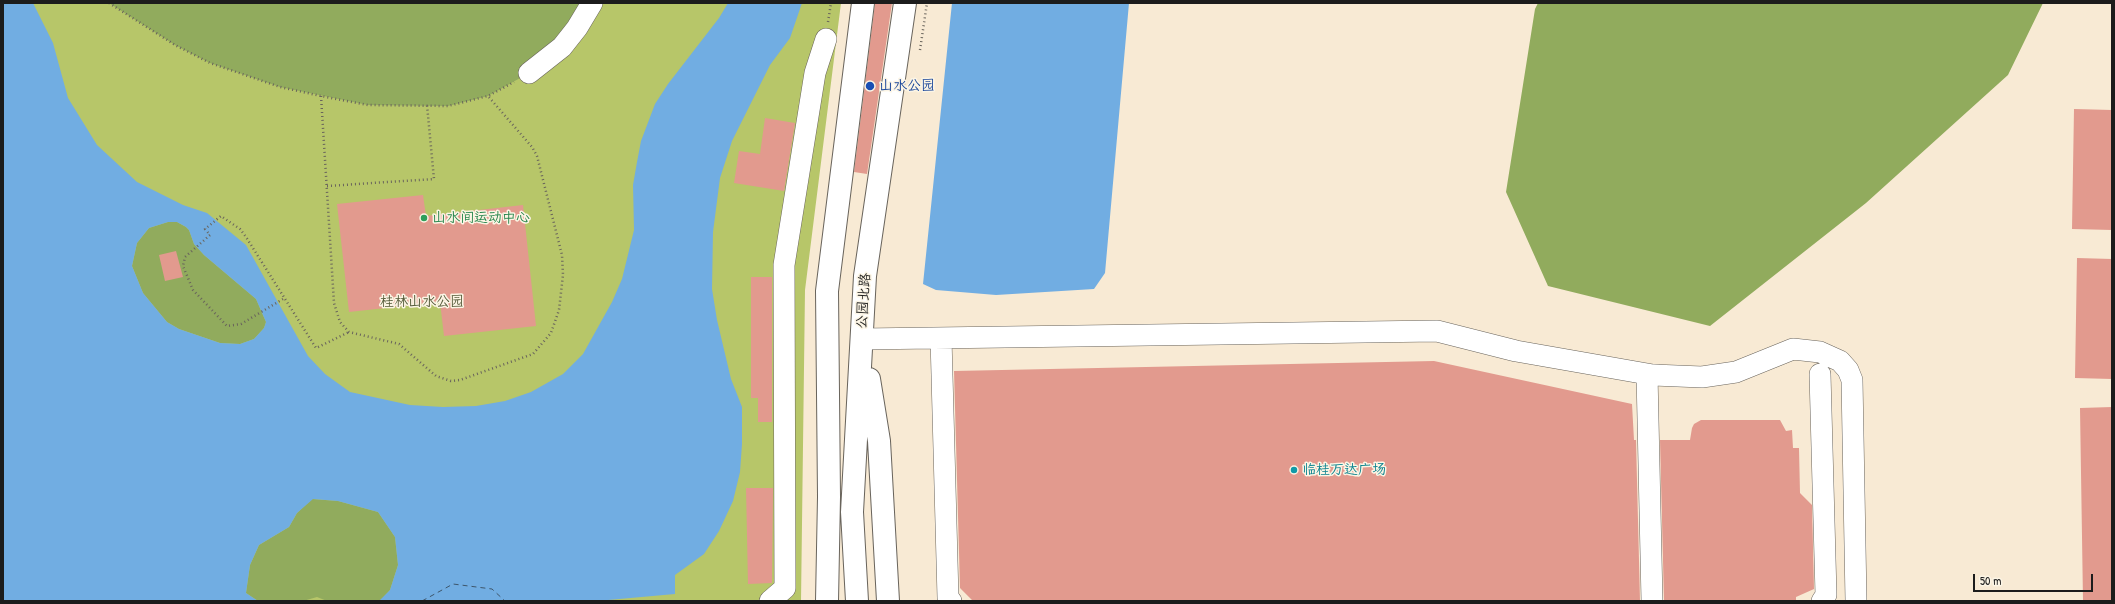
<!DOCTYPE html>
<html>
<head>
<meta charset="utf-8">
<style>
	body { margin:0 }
	#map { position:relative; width:2115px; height:604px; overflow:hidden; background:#f8ead4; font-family:"Patrick Hand",sans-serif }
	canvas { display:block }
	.frame { position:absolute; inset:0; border:4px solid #1c1c1c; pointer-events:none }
	.scale { position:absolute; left:1973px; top:574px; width:120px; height:18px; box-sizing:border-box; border:2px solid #1c1c1c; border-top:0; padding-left:5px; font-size:12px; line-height:14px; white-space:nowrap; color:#1c1c1c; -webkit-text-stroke:3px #fcf5e5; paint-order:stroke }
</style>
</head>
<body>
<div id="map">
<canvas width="2115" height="604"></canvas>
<div class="frame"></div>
<div class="scale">50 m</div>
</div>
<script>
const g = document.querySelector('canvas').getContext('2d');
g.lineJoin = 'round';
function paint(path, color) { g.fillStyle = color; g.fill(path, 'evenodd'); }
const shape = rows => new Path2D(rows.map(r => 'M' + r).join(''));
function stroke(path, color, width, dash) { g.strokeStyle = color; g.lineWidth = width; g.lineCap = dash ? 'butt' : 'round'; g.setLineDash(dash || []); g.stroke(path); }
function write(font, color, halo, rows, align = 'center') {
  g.font = font + ' "Patrick Hand","LXGW WenKai TC",sans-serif'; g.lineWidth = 3; g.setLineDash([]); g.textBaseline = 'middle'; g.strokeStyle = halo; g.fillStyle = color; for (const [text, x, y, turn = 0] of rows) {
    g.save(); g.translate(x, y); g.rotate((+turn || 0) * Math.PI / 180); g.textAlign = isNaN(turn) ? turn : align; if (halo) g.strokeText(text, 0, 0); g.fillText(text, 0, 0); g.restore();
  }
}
paint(shape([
	[3,3,841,3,805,290,801,601,3,601]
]), '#b7c669');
paint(shape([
	[109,3,592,3,529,73,488,96,448,106,368,105,280,87,210,63,175,45],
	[1538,3,2043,3,2008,75,1866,203,1710,326,1548,286,1506,192,1535,9],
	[168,222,177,222,186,227,189,230,194,244,204,255,256,299,266,322,264,328,254,339,240,344,220,343,179,329,167,322,143,293,132,266,137,243,149,228],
	[312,499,338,501,378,512,395,537,398,565,390,590,380,601,327,601,317,597,303,601,258,601,246,593,250,565,259,545,289,527,297,513]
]), '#91ab5d');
paint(shape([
	[3,3,33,3,53,43,68,98,97,145,137,182,183,205,207,213,246,245,308,356,325,374,350,392,410,405,443,407,476,406,505,401,531,392,563,374,583,354,612,302,622,279,634,230,633,185,637,162,641,141,655,104,668,84,719,18,728,3,802,3,790,38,770,65,732,141,720,178,713,232,712,289,717,320,731,379,742,407,742,444,740,472,733,501,719,531,704,554,675,575,675,594,597,601,374,601,380,600,390,590,398,565,395,537,378,512,338,501,313,499,297,513,289,527,259,545,250,565,246,593,258,601,3,601],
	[168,222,177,222,186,227,189,230,194,244,204,255,256,299,266,322,264,328,254,339,240,344,220,343,179,329,167,322,143,293,132,266,137,243,149,228],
	[952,3,1129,3,1105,273,1094,289,996,295,936,290,923,284]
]), '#71ade2');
stroke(shape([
	[422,601,453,584,492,589,505,601]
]), '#3e566b', 1, [5, 4]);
paint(shape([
	[875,3,892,3,867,174,854,172],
	[2074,109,2112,110,2112,230,2072,229],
	[765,118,795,123,784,191,734,183,739,151,760,154],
	[423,195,426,216,523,205,536,326,444,336,440,302,349,312,337,204],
	[176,251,183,277,165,281,159,255],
	[2077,258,2112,259,2112,379,2075,378],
	[751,277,772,277,772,422,758,422,758,398,751,398],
	[1434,361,1632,404,1634,440,1636,440,1640,601,973,601,960,588,954,371],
	[2112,407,2112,601,2083,601,2080,408],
	[1701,420,1780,420,1786,431,1792,430,1793,448,1799,448,1800,493,1812,505,1814,589,1796,597,1796,601,1664,601,1660,440,1690,440,1692,428,1694,424],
	[746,488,773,488,772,583,748,584]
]), '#e29a8e');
const minor = shape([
	[529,73,562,47,577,28,592,3],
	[941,338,948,598,951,601],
	[862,339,1437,331,1516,351,1653,375,1702,377,1736,372,1793,349,1820,352,1840,361,1848,370,1852,380,1856,601],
	[1647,374,1652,601],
	[1820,374,1826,595,1822,601],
	[770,601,785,588,784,265,815,73,826,39]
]);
const major = shape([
	[869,379,879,441,888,601],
	[827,601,829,497,827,291,863,3],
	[857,601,852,512,865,276,905,3]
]);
stroke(minor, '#69645c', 22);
stroke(major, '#69645c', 24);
stroke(shape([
	[109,3,175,45,210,63,280,87,321,96,368,105,448,106,488,96,514,82],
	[828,22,831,3],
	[920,50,927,3],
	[321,96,334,303,340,322,349,332,399,344,436,376,451,381,460,380,533,354,551,333,559,310,563,275,562,255,537,156,532,147,488,96],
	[327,186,434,179,427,105],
	[283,299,241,324,227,326,193,290,183,266,185,257,210,235,205,229,221,216,240,229,246,237,316,348,349,332]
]), '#69645c', 2.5, [1, 3]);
stroke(minor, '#fff', 21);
stroke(major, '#fff', 22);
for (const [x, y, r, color] of [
	[870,86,5,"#1a4fb4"],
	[424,218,4,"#2e9e5b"],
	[1294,470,4,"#0f9aa8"]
]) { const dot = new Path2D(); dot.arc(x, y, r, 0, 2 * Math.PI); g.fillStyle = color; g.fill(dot); stroke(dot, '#fcf5e5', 1.5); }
write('14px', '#164399', '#fcf5e5', [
	["山水公园",879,86]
], 'left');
write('14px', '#27864d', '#fcf5e5', [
	["山水间运动中心",432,218]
], 'left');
write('14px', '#1c1c1c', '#fcf5e5', [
	["公园北路",864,301,-86]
]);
write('14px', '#525837', '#fcf5e5', [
	["桂林山水公园",422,302]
]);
write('14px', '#0d838f', '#fcf5e5', [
	["临桂万达广场",1302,470]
], 'left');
</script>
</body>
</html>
